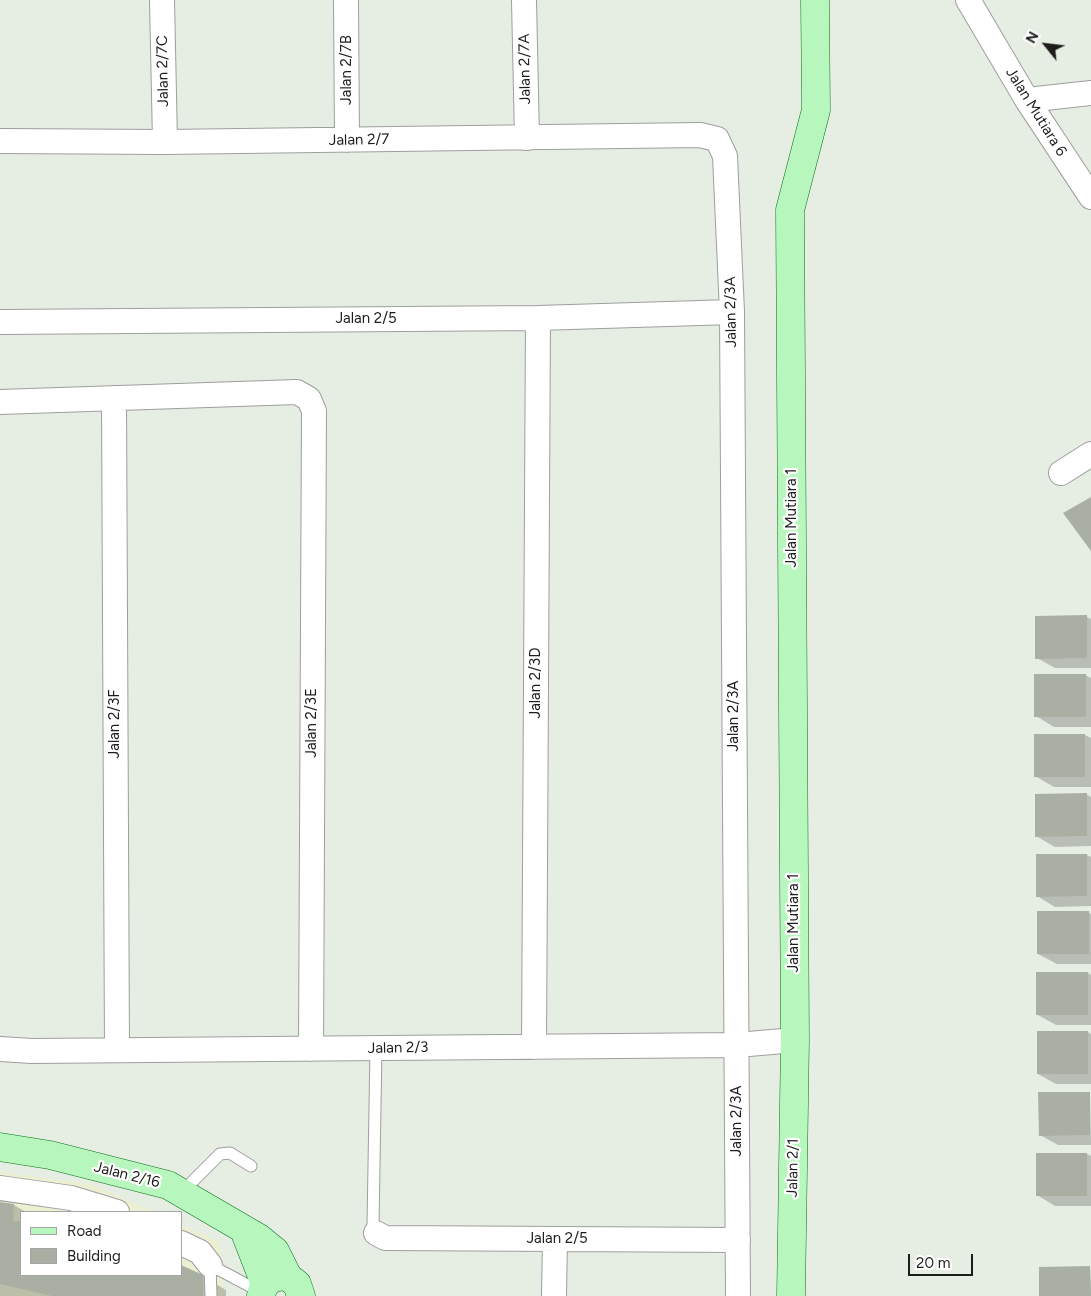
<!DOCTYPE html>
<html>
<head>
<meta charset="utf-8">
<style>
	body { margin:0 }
	#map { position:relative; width:1091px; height:1296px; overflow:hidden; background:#e6eee3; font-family:Figtree,sans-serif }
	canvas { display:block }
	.legend { position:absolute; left:20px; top:1211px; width:162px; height:65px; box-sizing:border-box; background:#fff; border:1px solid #a5a5a5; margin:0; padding:6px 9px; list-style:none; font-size:15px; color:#1d1d1d }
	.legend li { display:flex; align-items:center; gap:10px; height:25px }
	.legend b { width:25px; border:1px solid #a5a5a5 }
	.north { position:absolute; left:1021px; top:20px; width:50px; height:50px; -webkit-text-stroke:4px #fff; paint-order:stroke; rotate:299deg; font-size:14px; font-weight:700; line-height:20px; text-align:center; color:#1d1d1d }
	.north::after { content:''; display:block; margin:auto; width:18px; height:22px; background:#1d1d1d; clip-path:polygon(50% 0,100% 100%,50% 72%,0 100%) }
	.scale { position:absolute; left:908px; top:1254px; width:65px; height:22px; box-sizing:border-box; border:2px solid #1d1d1d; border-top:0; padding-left:6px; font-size:15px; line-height:18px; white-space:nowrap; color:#1d1d1d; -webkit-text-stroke:4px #fff; paint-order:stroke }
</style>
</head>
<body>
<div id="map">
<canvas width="1091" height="1296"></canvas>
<ul class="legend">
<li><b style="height:6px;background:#b7f7be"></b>Road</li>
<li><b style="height:14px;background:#a9afa3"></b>Building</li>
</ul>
<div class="north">N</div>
<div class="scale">20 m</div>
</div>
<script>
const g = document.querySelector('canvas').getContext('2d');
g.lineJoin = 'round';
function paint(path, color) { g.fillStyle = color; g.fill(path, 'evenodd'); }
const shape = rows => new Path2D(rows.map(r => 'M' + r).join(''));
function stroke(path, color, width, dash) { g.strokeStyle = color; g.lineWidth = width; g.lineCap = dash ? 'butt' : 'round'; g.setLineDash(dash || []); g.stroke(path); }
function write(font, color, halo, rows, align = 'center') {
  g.font = font + ' Figtree,sans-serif'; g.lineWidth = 4.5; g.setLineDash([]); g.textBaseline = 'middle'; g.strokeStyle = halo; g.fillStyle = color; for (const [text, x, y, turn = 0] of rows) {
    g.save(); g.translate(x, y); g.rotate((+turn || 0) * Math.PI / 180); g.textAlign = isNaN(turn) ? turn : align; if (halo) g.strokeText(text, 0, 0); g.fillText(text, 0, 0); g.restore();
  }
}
paint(shape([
	[0,1172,90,1184,154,1212,21,1212,21,1275,181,1275,181,1225,219,1241,224,1296,0,1296]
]), '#ecefd2');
paint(shape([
	[1087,617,1091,619,1091,668,1055,668,1037,658],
	[1085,675,1091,678,1091,727,1054,727,1036,716],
	[1085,735,1091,738,1091,787,1054,787,1035,776],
	[1086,794,1091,797,1091,846,1055,847,1036,836],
	[1087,855,1091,857,1091,906,1055,907,1037,896],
	[1088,912,1091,914,1091,964,1057,964,1038,954],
	[1088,973,1091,975,1091,1025,1056,1025,1038,1015],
	[1088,1032,1091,1034,1091,1084,1056,1084,1038,1074,1038,1033],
	[1090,1093,1091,1145,1058,1145,1040,1135],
	[1087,1154,1091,1156,1091,1206,1055,1206,1037,1195],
	[0,1204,14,1205,26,1212,21,1212,21,1275,202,1276,226,1290,226,1296,0,1296],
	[1090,1267,1091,1296,1040,1296]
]), '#0003');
paint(shape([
	[1091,497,1091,551,1063,513],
	[1087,615,1087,658,1035,659,1035,616],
	[1034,674,1086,674,1086,717,1034,717],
	[1034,734,1085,734,1085,777,1034,777],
	[1087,793,1087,836,1035,837,1035,794],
	[1036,854,1087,854,1087,896,1036,897],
	[1037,911,1089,911,1089,954,1037,954],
	[1036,972,1088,972,1088,1015,1036,1015],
	[1037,1031,1088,1031,1088,1074,1037,1074],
	[1038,1092,1090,1092,1090,1135,1039,1136],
	[1036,1153,1087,1153,1087,1196,1036,1196],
	[0,1202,14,1204,13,1221,21,1221,21,1275,181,1275,181,1265,203,1275,203,1296,52,1296,0,1284],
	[1090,1266,1091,1296,1039,1296,1039,1267]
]), '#a9afa3');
const lane = shape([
	[376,1048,373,1225,376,1233],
	[182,1192,220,1154,230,1153,251,1166],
	[210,1265,261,1292],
	[210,1265,211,1296]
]);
const street = shape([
	[162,0,165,142],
	[346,0,347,140],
	[524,0,527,138],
	[968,0,1027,100,1091,197],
	[1027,100,1091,93],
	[0,141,165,142,700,135,717,139,725,156,732,312,738,1296],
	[0,322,538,318,732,312],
	[114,398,117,1050],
	[0,402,297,392,309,399,314,411,311,1049],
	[1061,473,1091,454],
	[534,1047,538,318],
	[0,1049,32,1051,737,1045,795,1040],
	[0,1188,71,1198,117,1212],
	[376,1233,385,1238,738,1240],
	[181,1243,200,1252,210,1265],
	[554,1296,555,1239]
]);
const secondary = shape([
	[0,1147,50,1155,168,1185,259,1238,275,1251,288,1277],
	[244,1230,265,1284],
	[261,1296,263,1288,269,1280,281,1276,288,1277,297,1284,301,1296],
	[791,1296,795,1040,790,210,816,110,815,0]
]);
stroke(lane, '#9e9e9e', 13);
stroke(street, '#9e9e9e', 26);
stroke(secondary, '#087018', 29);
stroke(lane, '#fff', 11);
stroke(street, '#fff', 24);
stroke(secondary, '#b7f7be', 28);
write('15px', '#1d1d1d', '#fff', [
	["Jalan 2/7A",525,69,-91],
	["Jalan 2/7B",347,70,-90],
	["Jalan 2/7C",163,71,-91],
	["Jalan Mutiara 6",1036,112,58],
	["Jalan 2/7",359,140,-1],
	["Jalan 2/3A",731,312,-91],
	["Jalan 2/5",366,319],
	["Jalan Mutiara 1",792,518,-90],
	["Jalan 2/3D",536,683,-90],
	["Jalan 2/3A",734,716,-90],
	["Jalan 2/3E",312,723,-90],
	["Jalan 2/3F",115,724,-90],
	["Jalan Mutiara 1",794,923,-90],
	["Jalan 2/3",398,1048,-1],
	["Jalan 2/3A",737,1121,-90],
	["Jalan 2/1",793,1168,-89],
	["Jalan 2/16",127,1175,14],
	["Jalan 2/5",557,1239]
]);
</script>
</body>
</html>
